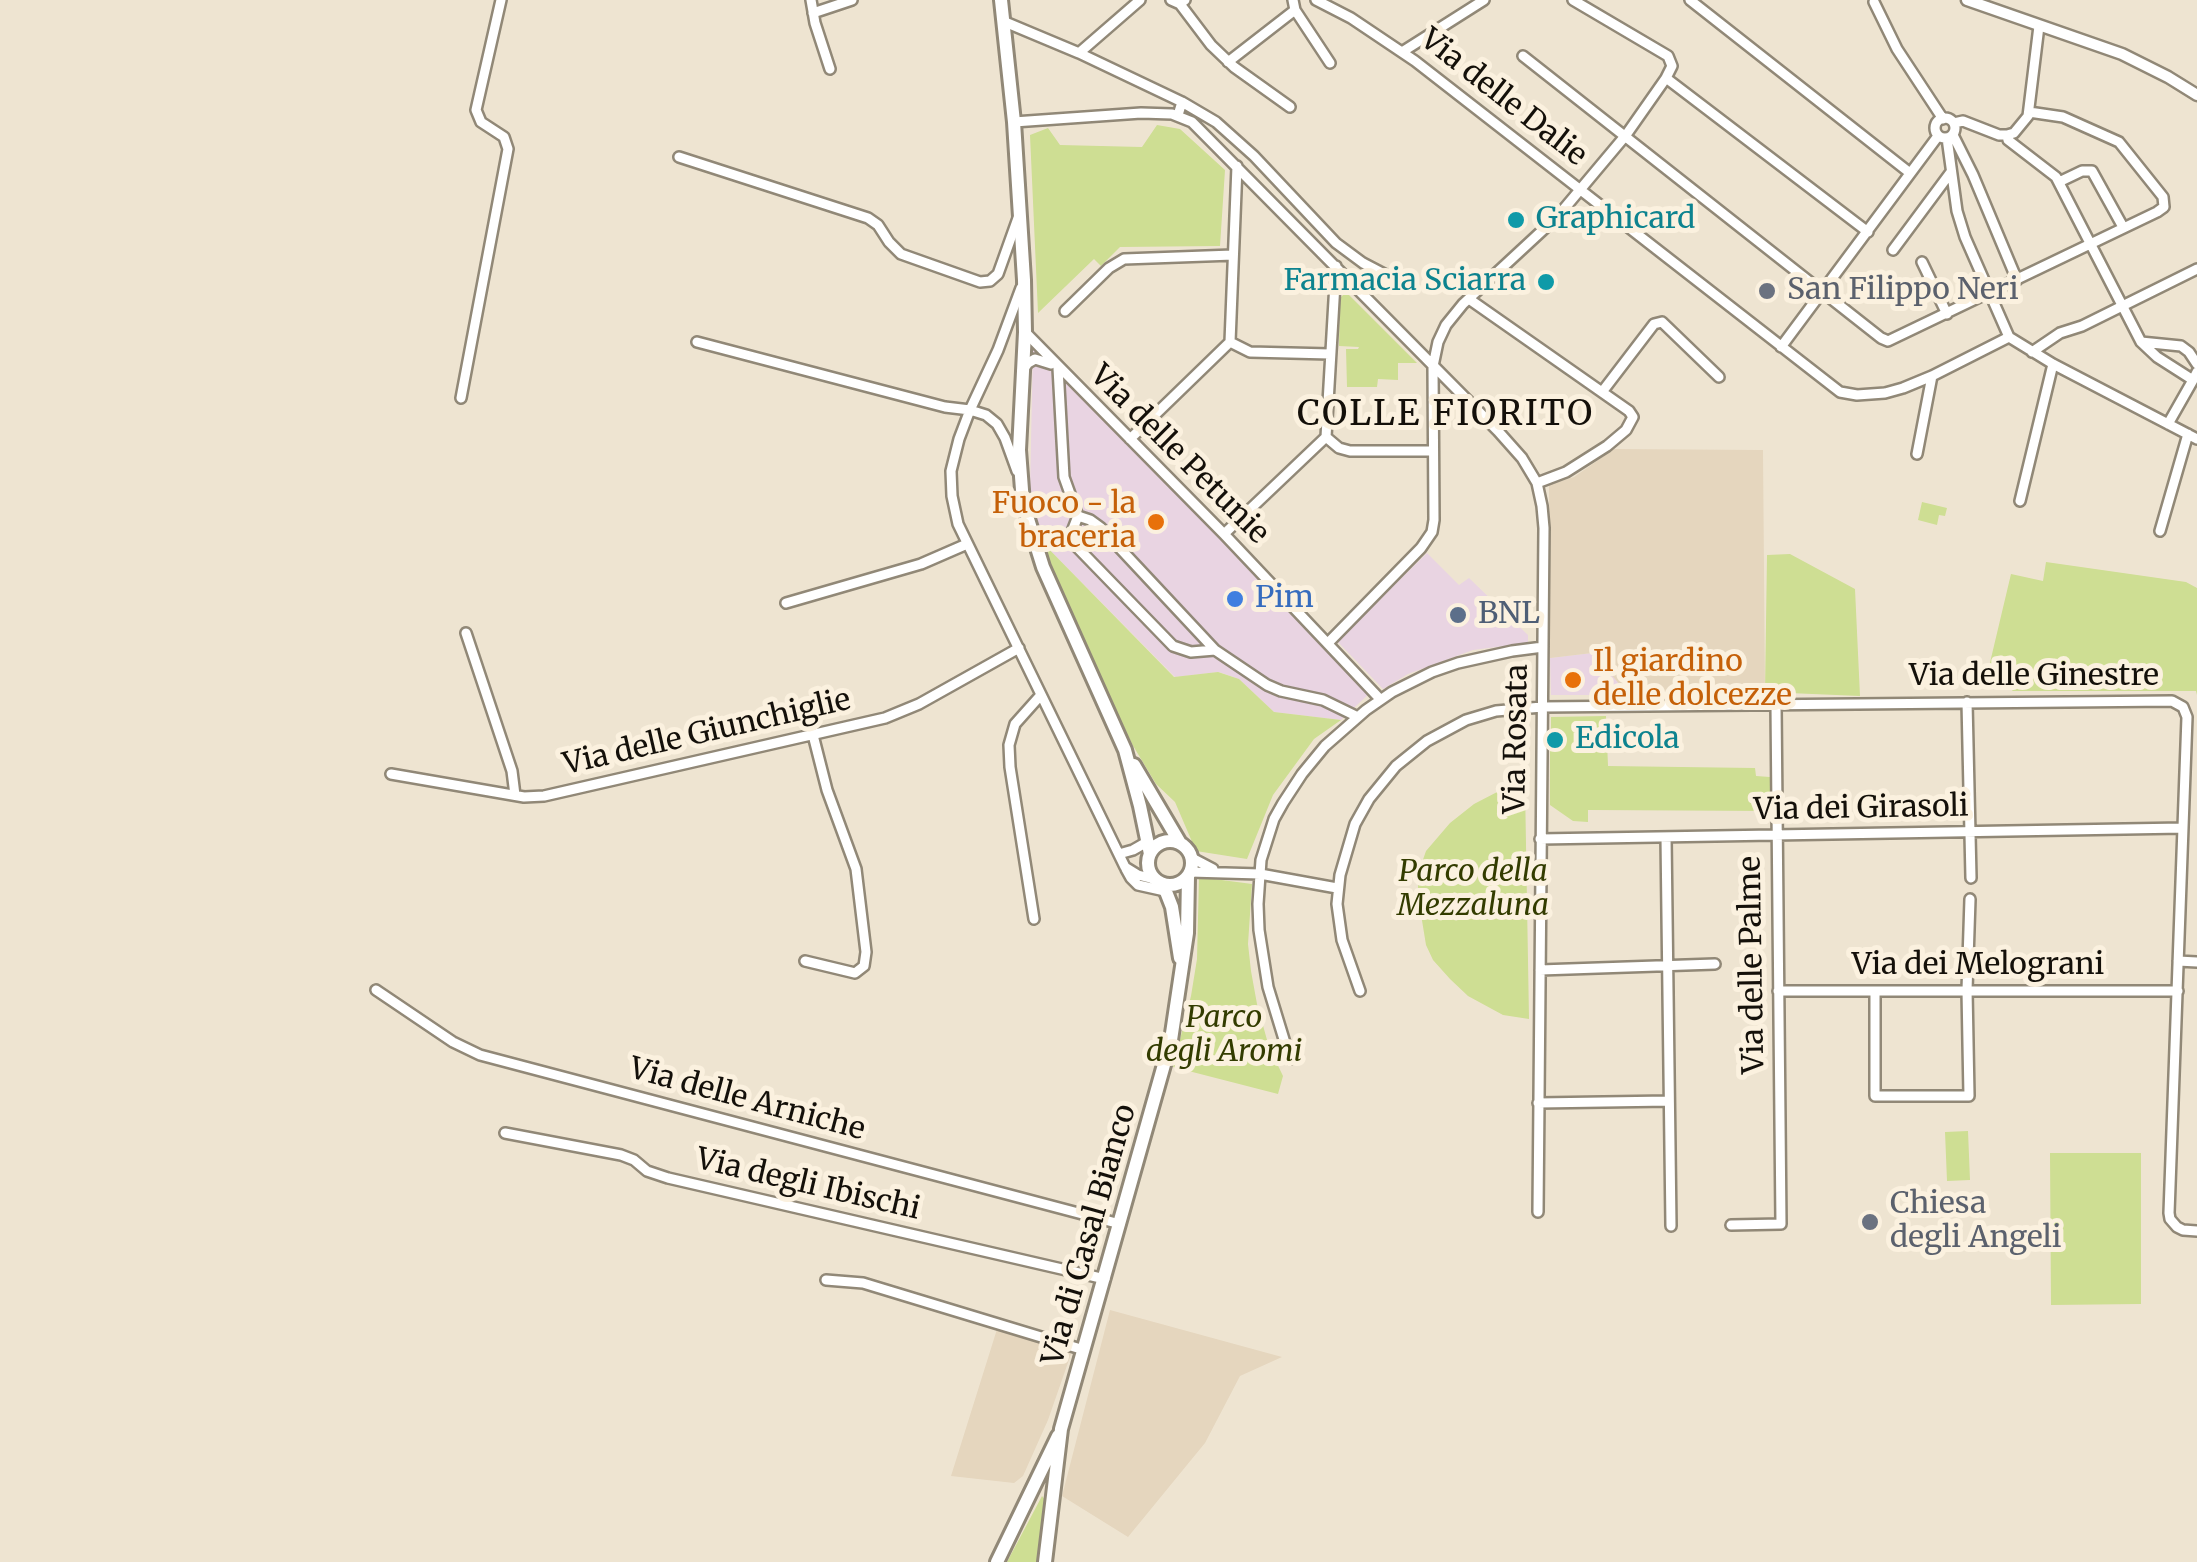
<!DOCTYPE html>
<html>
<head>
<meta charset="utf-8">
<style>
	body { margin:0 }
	canvas { display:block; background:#eee4d1 }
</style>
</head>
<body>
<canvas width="2197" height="1562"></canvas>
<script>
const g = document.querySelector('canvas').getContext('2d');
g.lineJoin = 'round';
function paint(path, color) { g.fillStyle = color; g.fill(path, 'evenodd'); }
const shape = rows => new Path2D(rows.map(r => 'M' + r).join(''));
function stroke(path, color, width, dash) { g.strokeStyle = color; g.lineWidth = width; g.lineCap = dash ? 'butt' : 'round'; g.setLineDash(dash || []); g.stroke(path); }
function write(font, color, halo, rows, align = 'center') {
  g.font = font + ' Merriweather,serif'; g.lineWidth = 10; g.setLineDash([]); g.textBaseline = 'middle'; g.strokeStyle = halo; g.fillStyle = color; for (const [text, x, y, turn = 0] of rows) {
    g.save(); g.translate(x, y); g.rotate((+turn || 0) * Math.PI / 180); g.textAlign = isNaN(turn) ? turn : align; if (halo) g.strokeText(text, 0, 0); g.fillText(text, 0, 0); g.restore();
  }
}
paint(shape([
	[1033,344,1371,692,1341,720,1274,712,1239,679,1219,672,1175,677,1040,540,1030,491],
	[1427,553,1459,585,1469,578,1528,635,1528,643,1473,650,1408,674,1383,689,1337,641],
	[1592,653,1629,695,1551,695,1550,658]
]), '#e9d4e2');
paint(shape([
	[1614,449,1763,450,1765,692,1629,695,1592,653,1550,658,1549,485,1574,477],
	[1110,1310,1282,1357,1240,1376,1205,1443,1128,1537,1062,1496],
	[998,1326,1068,1351,1071,1354,1048,1420,1023,1476,1014,1483,951,1476]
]), '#e5d6be');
paint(shape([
	[1157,125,1180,129,1225,170,1220,246,1120,247,1101,266,1094,259,1038,313,1030,135,1048,128,1060,145,1142,147],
	[1346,292,1417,363,1398,363,1398,380,1378,379,1377,387,1347,387,1346,349,1358,349,1359,347,1339,346,1340,298],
	[1922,502,1947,508,1945,516,1939,515,1937,525,1918,520],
	[1040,540,1174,677,1218,672,1239,679,1274,712,1341,720,1314,739,1273,795,1247,859,1196,851,1175,802,1156,784,1132,744,1073,618],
	[1790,554,1855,589,1860,696,1765,692,1767,555],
	[2046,562,2186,582,2197,588,2197,695,2196,691,2013,691,1988,671,2011,574,2043,581],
	[1606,716,1608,766,1755,768,1756,776,1770,777,1770,811,1588,810,1588,822,1573,821,1550,805,1550,748,1561,747,1561,731,1551,730,1551,717],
	[1525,785,1525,786,1529,1019,1503,1015,1468,996,1450,979,1433,960,1426,945,1418,896,1418,874,1426,851,1450,823,1474,804,1501,790],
	[1199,877,1252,884,1248,944,1251,971,1257,1004,1269,1047,1283,1076,1278,1094,1173,1067,1191,996,1197,959],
	[1968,1131,1970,1180,1947,1181,1945,1132],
	[2050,1153,2141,1153,2141,1304,2051,1305],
	[1042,1496,1046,1501,1046,1518,1037,1562,1007,1562]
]), '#cede93');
const minor = shape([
	[811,0,815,23,830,69],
	[1171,0,1180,4,1185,0],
	[1293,0,1295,10,1330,63],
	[1316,0,1351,18,1415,61,1840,392,1857,395,1885,393,1903,388,1932,376,2009,337],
	[1573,0,1668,56,1672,66,1666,78,1868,232],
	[1690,0,1910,173],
	[1874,2,1897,49,1943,119],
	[1180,4,1211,45,1234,67,1290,107],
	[813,13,852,0],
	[1005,22,1079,53,1182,102],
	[1402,52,1484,0],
	[1079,53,1140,0],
	[1523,56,1881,338,1888,341,2157,212,2164,207,2163,197,2119,142,2063,117,2029,112],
	[1228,62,1295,10],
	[1178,115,1182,102,1216,122,1254,156,1336,243,1363,263,1407,286],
	'1935 128a10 10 0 1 1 20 0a10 10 0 1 1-20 0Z',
	[1014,122,1141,113,1172,114,1192,122,1498,431,1522,458,1537,483,1542,506,1544,528,1538,1212],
	[1954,123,1963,121,1999,135,2007,135,2008,140,2056,177,2141,342,2157,357,2193,380,2197,372],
	[1953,135,1973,175,2017,280],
	[2007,135,2014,133,2028,116,2039,26],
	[1947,138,1957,211,1965,237,2009,337,2053,364,2197,439],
	[679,157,868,218,878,225,889,242,901,254,980,282,990,281,998,274,1018,218],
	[2059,182,2082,171,2092,171,2123,227],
	[1893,250,1951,172],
	[1922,262,1947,314],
	[1469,299,1629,411,1633,417,1626,430,1607,446,1566,472,1537,483],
	[1065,311,1109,268,1124,259,1233,255],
	[1025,332,1224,534,1380,699],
	[697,342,945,407,970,410,959,439,951,471,952,496,958,524,1125,867,1138,875,1154,879],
	[1230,342,1250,352,1330,354],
	[2141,342,2181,346,2189,352,2197,364],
	[1781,347,1938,136],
	[2032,352,2060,333,2082,326,2197,269],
	[1058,368,1064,477,1078,516,1071,534,1075,545,1173,646,1191,652,1215,650],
	[1022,371,1028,363,1035,359,1051,364],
	[1602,392,1654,324,1662,322,1719,377],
	[461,398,508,149,504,137,481,122,476,110,501,0],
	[2168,424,2193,380],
	[1326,437,1339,448,1350,451,1433,451],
	[1130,439,1230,342,1237,166],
	[1917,454,1932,376],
	[1017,471,1005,438,997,424,986,415,970,410,998,350,1021,288],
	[2020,501,2053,364],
	[1078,516,1090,520,1101,528,1215,650,1267,685,1281,691,1323,700,1358,717],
	[2160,531,2188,434],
	[1224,534,1326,437,1336,266],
	[786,603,921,564,967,544],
	[466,633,512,771,515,795],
	[1328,643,1421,548,1432,532,1434,520,1433,366,1438,342,1446,325,1463,304,1558,216,1626,135,1666,78],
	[1967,702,1971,878],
	[391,774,524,797,544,796,885,718,919,704,1019,648],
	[1666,837,1671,1226],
	[1540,839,2183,828],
	[1119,854,1133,850,1147,842],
	[1192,858,1213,869],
	[1126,869,1131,878,1138,885,1165,891],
	[1190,872,1260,874,1337,888],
	[1034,919,1010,767,1009,745,1015,724,1040,696],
	[805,961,855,973,864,966,866,952,856,869,827,790,813,735],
	[2178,961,2197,962],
	[1540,970,1715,964],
	[376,990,453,1042,480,1055,1120,1224],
	[1360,991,1342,940,1337,904,1340,875,1355,824,1369,799,1396,766,1427,741,1466,720,1496,711,1542,707,2172,701,2183,707,2187,717,2169,1213,2170,1219,2177,1227,2183,1230,2197,1231],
	[1778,991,2178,991],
	[1875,991,1875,1096,1969,1096,1967,990,1970,899],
	[1290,1059,1268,987,1259,930,1258,904,1261,860,1274,819,1283,803,1302,774,1325,746,1366,710,1392,692,1432,672,1458,663,1512,651,1543,647],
	[1538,1103,1669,1101],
	[505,1133,621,1155,634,1160,647,1171,668,1178,1105,1279],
	[1731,1225,1781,1224,1776,705],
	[826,1280,863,1283,1084,1350]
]);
const tertiary = shape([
	[1967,0,2122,54,2168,77,2197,95]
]);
const secondary = shape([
	[1001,0,1014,122,1024,280,1025,332,1019,450,1023,503,1043,567,1125,750,1140,806,1150,854],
	[1134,765,1180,843],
	'1148 863a22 22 0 1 1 44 0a22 22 0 1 1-44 0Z',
	[1163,884,1172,907,1180,958],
	[997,1562,1058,1436],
	[1045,1562,1061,1429,1171,1040,1187,933,1188,877]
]);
stroke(minor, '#918877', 14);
stroke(tertiary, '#918877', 15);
stroke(secondary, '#918877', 18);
stroke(minor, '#fff', 9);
stroke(tertiary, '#fff', 10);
stroke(secondary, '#fff', 12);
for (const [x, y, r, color] of [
	[1516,220,10,"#0f9aa8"],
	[1546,282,10,"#0f9aa8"],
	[1767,291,10,"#6b7280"],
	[1156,522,10,"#e8710a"],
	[1235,599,10,"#3f7fe0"],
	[1458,615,10,"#5c6f8a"],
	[1573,680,10,"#e8710a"],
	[1555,740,10,"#0f9aa8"],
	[1870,1222,10,"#6b7280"]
]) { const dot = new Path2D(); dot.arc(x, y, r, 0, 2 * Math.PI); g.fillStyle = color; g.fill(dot); stroke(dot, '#fbf1df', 4); }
write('30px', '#14100a', '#fbf1df', [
	["Via delle Dalie",1503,98,38],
	["Via delle Petunie",1179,455,45],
	["Via delle Ginestre",2034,677],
	["Via delle Giunchiglie",707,733,-13],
	["Via Rosata",1517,739,-89],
	["Via dei Girasoli",1861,809,-1],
	["Via delle Palme",1753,965,-91],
	["Via dei Melograni",1978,966],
	["Via delle Arniche",747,1100,15],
	["Via degli Ibischi",808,1185,13],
	["Via di Casal Bianco",1090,1235,-74]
]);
write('30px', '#0d838f', '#fbf1df', [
	["Graphicard",1536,220],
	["Farmacia Sciarra",1526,282,"right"],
	["Edicola",1575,740]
], 'left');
write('30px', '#5b616d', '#fbf1df', [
	["San Filippo Neri",1787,291],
	["Chiesa",1890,1205],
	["degli Angeli",1890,1239]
], 'left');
write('30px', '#c56008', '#fbf1df', [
	["Fuoco - la",1136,505],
	["braceria",1136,539],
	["Il giardino",1593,663,"left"],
	["delle dolcezze",1593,697,"left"]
], 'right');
write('30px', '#366cbe', '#fbf1df', [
	["Pim",1255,599]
], 'left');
write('30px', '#4e5e75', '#fbf1df', [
	["BNL",1478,615]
], 'left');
write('italic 30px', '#333c00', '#fbf1df', [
	["Parco della",1473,873],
	["Mezzaluna",1473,907],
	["Parco",1224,1019],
	["degli Aromi",1224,1053]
]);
g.letterSpacing = '2.5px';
write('35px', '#14100a', '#fbf1df', [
	["COLLE FIORITO",1446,415]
]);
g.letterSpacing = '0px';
</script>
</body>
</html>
